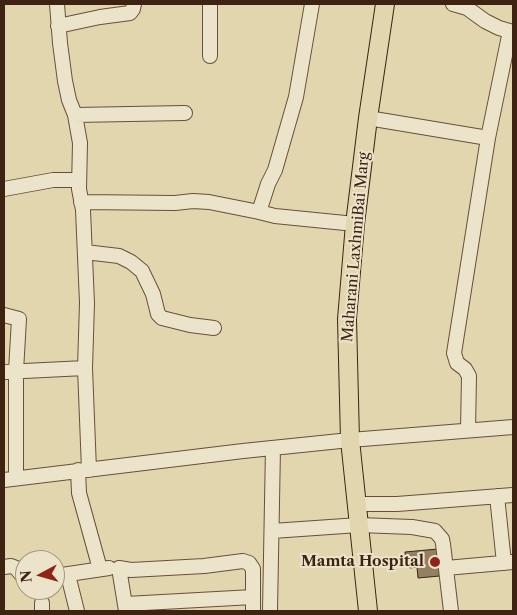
<!DOCTYPE html>
<html>
<head>
<meta charset="utf-8">
<style>
	body { margin:0 }
	#map { position:relative; width:517px; height:615px; overflow:hidden; background:#e2d6ae; font-family:"Libre Caslon Text",serif }
	canvas { display:block }
	.frame { position:absolute; inset:0; border:5px solid #3e2312; pointer-events:none }
	.north { position:absolute; left:15px; top:550px; width:50px; height:50px; box-sizing:border-box; background:#ece4ca; border:1px solid #a69780; border-radius:50%; rotate:264deg; font-size:14px; font-weight:700; line-height:20px; text-align:center; color:#3e2312 }
	.north::after { content:''; display:block; margin:auto; width:18px; height:22px; background:#8f2418; clip-path:polygon(50% 0,100% 100%,50% 72%,0 100%) }
</style>
</head>
<body>
<div id="map">
<canvas width="517" height="615"></canvas>
<div class="frame"></div>
<div class="north">N</div>
</div>
<script>
const g = document.querySelector('canvas').getContext('2d');
g.lineJoin = 'round';
function paint(path, color) { g.fillStyle = color; g.fill(path, 'evenodd'); }
const shape = rows => new Path2D(rows.map(r => 'M' + r).join(''));
function stroke(path, color, width, dash) { g.strokeStyle = color; g.lineWidth = width; g.lineCap = dash ? 'butt' : 'round'; g.setLineDash(dash || []); g.stroke(path); }
function write(font, color, halo, rows, align = 'center') {
  g.font = font + ' "Libre Caslon Text",serif'; g.lineWidth = 4; g.setLineDash([]); g.textBaseline = 'middle'; g.strokeStyle = halo; g.fillStyle = color; for (const [text, x, y, turn = 0] of rows) {
    g.save(); g.translate(x, y); g.rotate((+turn || 0) * Math.PI / 180); g.textAlign = isNaN(turn) ? turn : align; if (halo) g.strokeText(text, 0, 0); g.fillText(text, 0, 0); g.restore();
  }
}
const building = shape([
	[438,549,440,576,418,578,417,567,410,568,410,565,406,565,405,552,438,549]
]);
paint(building, '#938063');
stroke(building, '#3e2312', 1);
const minor = shape([
	[57,4,60,43,65,81,69,100,75,115,80,143,79,189,83,210,87,303,85,368,89,470],
	[210,4,210,56],
	[453,4,467,8,485,21,499,28,513,32],
	[58,26,100,17,130,13,133,9,134,4],
	[75,115,185,113],
	[368,118,488,138,510,31],
	[4,189,53,180,79,180],
	[81,202,175,203,193,201,209,202,259,212,268,184,275,170,296,97,312,4],
	[259,212,275,216,355,224],
	[85,252,119,256,131,262,142,271,153,294,158,314,162,318,190,325,214,328],
	[4,315,19,319,16,371,16,477],
	[4,372,85,368],
	[468,430,469,376,465,369,457,363,454,353,488,138],
	[78,470,79,493,100,569],
	[4,480,243,451,350,440,513,427],
	[497,496,504,563],
	[358,504,397,504,513,495],
	[272,531,359,525,412,527,435,531,442,539,443,544,451,611],
	[4,567,11,566,16,568,25,579],
	[446,568,513,562],
	[68,575,77,611],
	[55,576,109,568],
	[126,604,253,597],
	[42,611,42,603],
	[126,611,119,568,131,570,204,566,243,561,249,563,253,569,253,611],
	[270,611,273,448]
]);
const major = shape([
	[368,611,350,440,347,319,355,224,368,118,385,4]
]);
stroke(minor, '#675039', 16);
stroke(major, '#3e2312', 20);
stroke(minor, '#ece4ca', 14);
stroke(major, '#e2d6ae', 18);
for (const [x, y, r, color] of [
	[435,562,6,"#8f2418"]
]) { const dot = new Path2D(); dot.arc(x, y, r, 0, 2 * Math.PI); g.fillStyle = color; g.fill(dot); stroke(dot, '#ece4ca', 2); }
write('15px', '#3e2312', '#ece4ca', [
	["Maharani LaxhmiBai Marg",356,247,-85]
]);
write('bold 15px', '#3e2312', '#ece4ca', [
	["Mamta Hospital",424,562]
], 'right');
</script>
</body>
</html>
